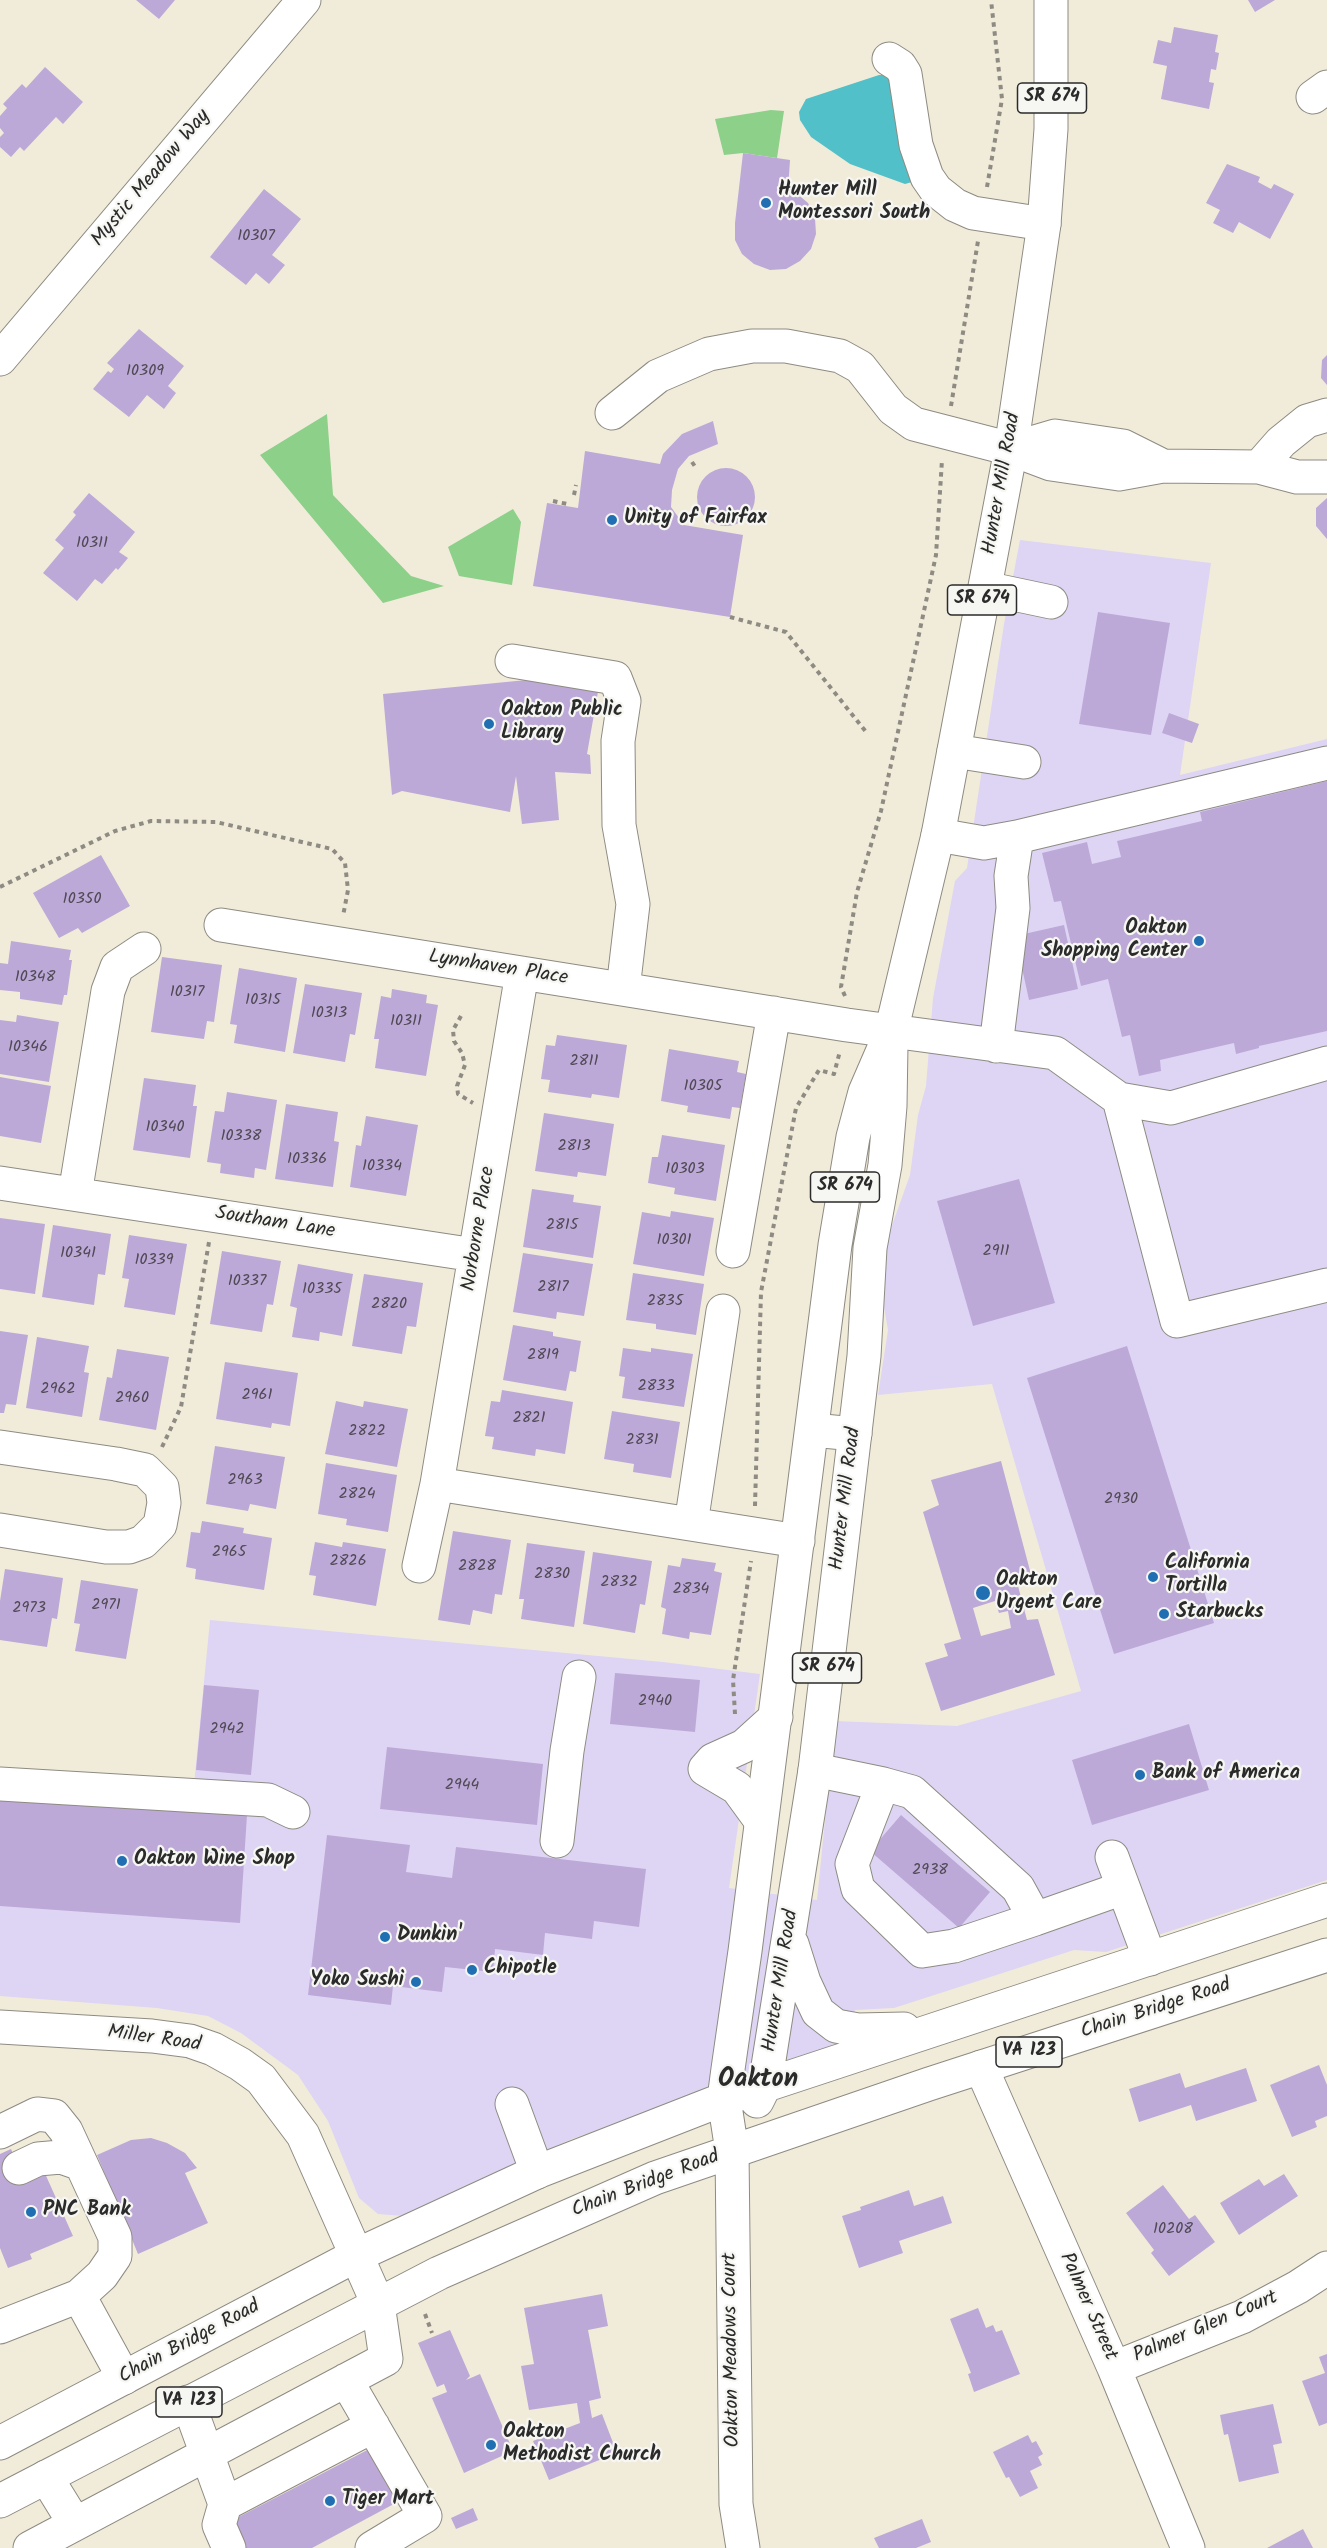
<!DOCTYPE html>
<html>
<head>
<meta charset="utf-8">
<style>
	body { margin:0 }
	canvas { display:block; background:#f1ebda }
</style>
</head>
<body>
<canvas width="1327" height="2548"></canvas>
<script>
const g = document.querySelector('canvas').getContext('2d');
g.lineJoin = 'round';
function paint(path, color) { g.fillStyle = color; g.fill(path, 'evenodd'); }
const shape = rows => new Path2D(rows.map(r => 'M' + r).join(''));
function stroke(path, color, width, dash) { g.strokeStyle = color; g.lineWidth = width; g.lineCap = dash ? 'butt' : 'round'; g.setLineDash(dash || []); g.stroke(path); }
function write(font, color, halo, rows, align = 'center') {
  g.font = font + ' Kalam,sans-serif'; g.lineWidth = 4.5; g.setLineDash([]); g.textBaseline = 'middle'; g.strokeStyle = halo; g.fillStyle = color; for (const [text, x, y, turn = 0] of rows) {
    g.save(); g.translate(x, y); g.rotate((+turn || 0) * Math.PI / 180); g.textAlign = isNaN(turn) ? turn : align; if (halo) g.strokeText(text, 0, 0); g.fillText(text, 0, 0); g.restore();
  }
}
paint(shape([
	[1020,540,1211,563,1180,775,1327,739,1327,1880,1106,1952,1074,1950,894,2008,855,2010,844,2045,572,2139,488,2178,416,2217,378,2214,359,2198,328,2121,298,2075,241,2033,208,2016,157,2008,0,1996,0,1771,194,1785,210,1620,663,1662,760,1674,729,1888,817,1900,835,1721,957,1726,1081,1691,992,1384,878,1395,888,1330,879,1278,886,1242,910,1175,918,1115,926,1086,933,998,955,881,967,868,1004,624]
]), '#ded5f5');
paint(shape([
	[771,110,784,111,777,158,743,153,724,155,715,119],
	[327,414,333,495,411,576,444,586,383,603,260,455],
	[513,509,521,522,512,585,459,576,448,547]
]), '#8cd089');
paint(shape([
	[879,75,889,75,912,182,905,184,850,164,811,137,800,120,799,112,806,99]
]), '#52c0c8');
paint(shape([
	[136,0,175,0,159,19],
	[1248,0,1275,0,1255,12],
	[1174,27,1218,35,1215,52,1219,53,1216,70,1211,69,1209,82,1214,83,1209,109,1161,99,1167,66,1153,63,1158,40,1171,43],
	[45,67,83,102,63,124,56,117,24,151,20,147,11,157,0,147,0,137,4,133,0,128,0,116,7,108,3,104,22,84,26,88],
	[743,153,790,160,788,190,795,192,808,203,815,218,816,234,811,249,800,261,786,269,770,270,754,264,742,254,735,240,735,223],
	[1227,164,1260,177,1258,182,1271,189,1274,184,1294,194,1270,239,1239,222,1233,233,1213,223,1220,210,1206,203],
	[264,189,301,219,272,255,285,265,269,284,256,273,246,285,210,257],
	[139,329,184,366,168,386,176,393,164,409,147,395,129,417,93,389,108,371,111,373,114,369,107,363],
	[1327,355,1327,385,1321,378,1322,360],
	[713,421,718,444,689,456,678,469,672,490,671,507,684,525,743,535,730,617,533,586,547,503,578,508,585,451,660,464,663,454,682,434],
	'697 497a29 29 0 1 1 58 0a29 29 0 1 1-58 0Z',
	[89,493,135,532,119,552,128,558,118,570,116,568,102,584,95,579,77,601,43,573,64,548,55,540,76,515,73,512],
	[1327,498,1327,539,1316,526,1316,508],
	[1098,612,1170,623,1151,735,1079,724],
	[547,678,599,686,587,754,590,755,591,774,555,772,559,820,522,824,516,776,510,812,402,791,392,795,383,694],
	[1169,713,1199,724,1192,743,1162,733],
	[1327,781,1327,1031,1259,1046,1259,1048,1236,1054,1234,1043,1160,1060,1161,1071,1139,1076,1130,1035,1122,1037,1108,979,1081,986,1061,901,1054,902,1042,853,1087,842,1092,864,1121,857,1117,841,1202,821,1200,812],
	[101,855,130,906,82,933,78,928,59,938,33,893],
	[1064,925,1078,989,1029,1000,1015,936],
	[11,941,71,950,69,960,72,960,67,995,64,995,62,1005,20,999,20,992,0,990,0,963,8,964],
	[162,957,222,965,214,1022,207,1021,204,1039,151,1032],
	[239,968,297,978,285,1052,234,1043,237,1025,230,1024],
	[305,984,362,993,355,1035,350,1034,345,1062,293,1053],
	[392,989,427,995,426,1003,438,1005,426,1076,375,1068,379,1039,374,1039,381,996,391,998],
	[17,1015,59,1022,49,1082,0,1074,0,1020,16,1022],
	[557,1035,627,1045,619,1098,592,1094,591,1098,548,1092,550,1080,541,1079,546,1045,555,1046],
	[669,1049,739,1061,737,1072,746,1074,740,1108,732,1107,730,1119,687,1112,688,1106,661,1101],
	[0,1077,51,1086,41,1143,0,1136],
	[144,1078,196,1085,193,1106,197,1106,190,1158,133,1150],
	[227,1092,277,1100,266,1170,255,1168,254,1178,220,1173,221,1164,207,1162,215,1111,224,1112],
	[286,1104,338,1112,334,1141,339,1142,333,1187,275,1179],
	[544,1113,614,1124,606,1176,578,1172,577,1177,535,1171],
	[366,1116,418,1125,406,1196,350,1187,356,1145,361,1146],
	[662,1135,725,1145,716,1201,674,1194,675,1188,648,1183,652,1157,658,1157],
	[1019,1179,1055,1303,973,1326,937,1201],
	[532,1189,574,1195,573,1202,601,1206,593,1258,523,1247],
	[671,1211,714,1218,704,1276,633,1264,642,1212,670,1217],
	[0,1218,45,1224,35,1294,0,1289],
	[53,1225,111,1234,105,1275,98,1274,94,1305,42,1297],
	[129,1235,187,1244,175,1315,124,1307,129,1279,122,1278],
	[222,1251,281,1261,273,1305,267,1304,262,1332,210,1324],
	[523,1253,593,1264,584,1316,557,1312,556,1319,513,1312],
	[298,1264,353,1274,342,1336,320,1332,319,1341,292,1337,297,1308,290,1306],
	[633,1273,704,1284,696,1335,656,1329,656,1324,626,1320],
	[364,1274,423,1283,416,1327,407,1326,402,1354,352,1346],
	[513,1325,553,1332,553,1336,581,1341,576,1372,570,1371,566,1391,503,1380],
	[0,1331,28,1335,16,1405,6,1404,4,1413,0,1413],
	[37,1337,89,1346,84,1372,89,1373,82,1417,26,1408],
	[1127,1346,1214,1623,1114,1654,1027,1378],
	[623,1348,651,1352,651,1348,693,1354,684,1407,622,1398,625,1377,619,1376],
	[117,1349,169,1357,156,1430,99,1420,107,1377,112,1378],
	[225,1362,298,1373,290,1426,272,1423,271,1428,216,1419],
	[502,1390,573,1402,565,1454,536,1449,535,1456,492,1449,494,1437,485,1436,491,1401,500,1402],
	[336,1401,363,1407,364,1401,408,1409,397,1467,325,1454],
	[612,1411,680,1422,671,1478,633,1472,634,1464,604,1459],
	[215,1446,285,1457,276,1509,250,1504,248,1511,206,1504],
	[1001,1461,1033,1582,1018,1586,1027,1620,1038,1619,1055,1675,941,1711,925,1663,948,1656,944,1644,961,1639,923,1512,939,1505,931,1480],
	[995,1601,999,1613,1008,1611,1011,1628,981,1636,973,1608],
	[326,1463,397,1475,388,1532,346,1525,347,1519,318,1514],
	[202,1521,244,1528,243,1533,272,1538,264,1590,195,1579,196,1569,186,1567,191,1532,200,1533],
	[453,1531,511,1540,502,1595,495,1594,492,1614,473,1610,470,1625,438,1620],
	[315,1542,342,1547,343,1542,386,1549,376,1606,313,1595,316,1576,309,1575],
	[527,1543,585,1551,574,1627,521,1619,524,1599,519,1599],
	[593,1552,652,1561,645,1605,640,1604,635,1633,583,1624],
	[682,1558,716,1563,714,1571,722,1573,711,1635,690,1632,689,1639,662,1634,666,1609,661,1607,668,1565,680,1567],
	[5,1569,63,1578,57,1619,52,1618,47,1647,0,1640,0,1601],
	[81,1580,138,1589,126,1659,75,1651,80,1624,74,1623],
	[615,1673,700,1680,695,1732,610,1724],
	[204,1685,259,1690,251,1775,196,1770],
	[1189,1724,1209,1790,1092,1825,1072,1760],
	[387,1747,543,1764,537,1825,380,1809],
	[0,1798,247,1815,240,1923,0,1906],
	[901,1815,990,1892,959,1928,870,1851],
	[327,1835,410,1845,406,1872,452,1878,456,1847,646,1869,639,1927,594,1921,592,1939,545,1933,543,1955,495,1949,493,1972,445,1967,442,1992,393,1986,391,2005,308,1995],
	[1319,2065,1327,2085,1327,2116,1315,2121,1317,2127,1292,2137,1270,2085],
	[1246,2068,1257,2101,1196,2121,1191,2105,1139,2122,1129,2089,1180,2073,1185,2088],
	[151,2138,167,2143,185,2153,197,2168,185,2173,208,2223,138,2254,97,2155,131,2140],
	[11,2149,23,2177,43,2169,73,2236,30,2254,32,2259,8,2268,0,2248,0,2154],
	[1284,2174,1298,2196,1239,2235,1220,2203,1259,2179,1264,2186],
	[1163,2185,1189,2219,1195,2215,1215,2242,1169,2276,1151,2253,1154,2250,1126,2213],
	[909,2190,914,2206,943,2196,952,2223,899,2241,903,2253,859,2268,842,2216,861,2210,860,2207],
	[602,2294,608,2326,588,2330,601,2398,589,2401,592,2418,602,2414,617,2453,549,2480,533,2441,580,2423,577,2403,529,2410,521,2366,534,2364,524,2308],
	[978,2308,986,2328,993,2325,996,2332,1002,2330,1020,2374,974,2392,968,2374,971,2373,950,2319],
	[450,2330,470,2376,466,2380,480,2374,513,2451,464,2473,432,2398,447,2392,444,2384,437,2387,418,2343],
	[1327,2354,1327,2423,1319,2426,1302,2381,1325,2373,1319,2357],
	[1273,2404,1282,2443,1273,2445,1279,2473,1239,2482,1228,2434,1224,2435,1220,2415],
	[1028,2435,1032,2443,1036,2441,1043,2454,1038,2457,1042,2465,1030,2471,1038,2488,1020,2497,1009,2477,1006,2478,993,2452],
	[375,2446,405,2498,312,2548,240,2548,227,2523],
	[473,2508,478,2520,456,2529,451,2518],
	[922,2519,931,2542,916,2548,879,2548,874,2538],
	[1303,2529,1313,2548,1267,2548]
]), '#bda9d7');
const minor = shape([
	[889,59,900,66,905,74,916,145,927,177,936,190,955,205,973,213,1044,224],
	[1313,97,1327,87],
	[0,359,304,0],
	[612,413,658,376,709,354,752,346,786,346,840,356,860,367,893,409,914,424,1011,449,1051,464,1119,474,1163,466,1259,467,1297,477,1327,477],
	[1011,449,1055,436,1123,446,1163,466],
	[1259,467,1281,442,1307,421,1327,415],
	[985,588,1051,602],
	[512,661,615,678,624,701,618,741,619,825,633,904,623,989],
	[954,751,1024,762],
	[938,835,984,843,1017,837],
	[221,925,847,1025,1055,1053,1119,1099,1177,1321,1327,1285],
	[996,1046,1013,908,1011,876,1017,837,1327,763],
	[1119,1099,1171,1108,1327,1063],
	[0,1183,475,1255],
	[75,1194,108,991,117,967,144,949],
	[733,1251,774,1013],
	[812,1430,855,1434],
	[0,1447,116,1464,145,1470,162,1487,164,1503,160,1525,143,1542,129,1547,106,1547,0,1530],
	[437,1484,798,1541],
	[691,1524,723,1311],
	[419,1566,437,1484,522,973],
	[815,1770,883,1784],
	[0,1784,268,1800,293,1812],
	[761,1821,737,1788,705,1769,713,1760,744,1746,776,1717],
	[557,1841,567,1751,579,1677],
	[1112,1857,1150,1959],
	[1035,1919,954,1946,922,1951,858,1889,852,1864,883,1784,912,1792,1018,1888,1035,1919,1123,1888],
	[0,2027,152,2036,190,2041,213,2049,240,2064,261,2079,303,2135,378,2304,386,2359,30,2548],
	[981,2067,1114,2368,1188,2548],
	[512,2104,537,2172],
	[0,2132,37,2114,54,2116,66,2131,115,2237,115,2256,102,2275,79,2296],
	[732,2151,736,2504,743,2548],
	[19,2168,38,2159,61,2157,81,2164],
	[0,2327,79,2296,124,2378],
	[1114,2368,1242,2317,1298,2287,1327,2268],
	[346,2380,425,2516,372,2548],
	[188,2402,225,2504,219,2525,229,2548],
	[46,2477,75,2524],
	[225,2504,373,2426]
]);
const major = shape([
	[792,1944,804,1982,818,2012,836,2026,858,2030,904,2029],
	[757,2101,765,2085,815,1770,864,1356,870,1248,885,1165,890,1106,891,1045],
	[732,2151,724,2099,728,2069,745,1951,835,1245,853,1137,865,1092,891,1032,938,835,1011,449,1044,224,1051,129,1051,0],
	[0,2443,355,2256,537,2172,724,2099,1327,1900],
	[0,2501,439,2273,655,2178,929,2084,1327,1955]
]);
stroke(minor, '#8e8b82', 35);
stroke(major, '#8e8b82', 35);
stroke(shape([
	[987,187,1002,99,991,0],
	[951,406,978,241],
	[692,462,696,468],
	[574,495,576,485],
	[553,501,567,504],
	[730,617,786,632,867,733],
	[0,887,115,831,151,821,216,822,332,849,345,863,348,890,343,916],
	[845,996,841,987,857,892,881,811,936,555,942,460],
	[461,1016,453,1030,454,1041,462,1053,465,1065,457,1086,458,1094,473,1103],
	[162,1447,181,1407,209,1242],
	[755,1506,761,1292,796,1108,819,1070,834,1074,840,1051],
	[735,1714,733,1680,751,1561],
	[425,2314,432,2333]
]), '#8e8b82', 4, [4.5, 4.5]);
stroke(minor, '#fff', 33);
stroke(major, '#fff', 33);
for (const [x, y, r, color] of [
	[766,203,6,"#1f6fb2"],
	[612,520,6,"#1f6fb2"],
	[489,724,6,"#1f6fb2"],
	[1199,941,6,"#1f6fb2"],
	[1153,1577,6,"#1f6fb2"],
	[983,1593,8,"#1f6fb2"],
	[1164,1614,6,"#1f6fb2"],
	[1140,1775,6,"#1f6fb2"],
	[122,1861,6,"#1f6fb2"],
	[385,1937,6,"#1f6fb2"],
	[472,1970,6,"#1f6fb2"],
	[416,1982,6,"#1f6fb2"],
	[31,2212,6,"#1f6fb2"],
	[491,2445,6,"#1f6fb2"],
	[330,2501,6,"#1f6fb2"]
]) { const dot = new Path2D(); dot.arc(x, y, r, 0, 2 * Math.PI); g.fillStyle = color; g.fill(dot); stroke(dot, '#f6f6f2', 2); }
write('16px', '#504a56', null, [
	["10307",256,237],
	["10309",145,372],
	["10311",92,544],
	["10350",82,900],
	["10348",35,978],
	["10317",187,993],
	["10315",263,1001],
	["10313",329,1014],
	["10311",406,1022],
	["10346",28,1048],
	["2811",584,1062],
	["10305",703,1087],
	["10340",165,1128],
	["10338",241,1137],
	["2813",574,1147],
	["10336",307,1160],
	["10334",382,1167],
	["10303",685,1170],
	["2815",562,1226],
	["10301",674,1241],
	["2911",996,1252],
	["10341",78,1254],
	["10339",154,1261],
	["10337",247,1282],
	["2817",553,1288],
	["10335",322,1290],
	["2835",665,1302],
	["2820",389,1305],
	["2819",543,1356],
	["2833",656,1387],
	["2962",58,1390],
	["2961",257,1396],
	["2960",132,1399],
	["2821",529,1419],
	["2822",367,1432],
	["2831",642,1441],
	["2963",245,1481],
	["2824",357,1495],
	["2930",1121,1500],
	["2965",229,1553],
	["2826",348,1562],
	["2828",477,1567],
	["2830",552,1575],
	["2832",619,1583],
	["2834",691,1590],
	["2971",106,1606],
	["2973",29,1609],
	["2940",655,1702],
	["2942",227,1730],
	["2944",462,1786],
	["2938",930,1871],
	["10208",1173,2230]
]);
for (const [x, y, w] of [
	[1052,98,69],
	[982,600,69],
	[845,1187,69],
	[827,1668,69],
	[1029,2052,66],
	[189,2402,66]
]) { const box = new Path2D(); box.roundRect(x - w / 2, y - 15, w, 30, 4.5); g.fillStyle = '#f6f6f2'; g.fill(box); stroke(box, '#2b2b2b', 1.5); }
write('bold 18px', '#2b2b2b', null, [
	["SR 674",1052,98],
	["SR 674",982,600],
	["SR 674",845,1187],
	["SR 674",827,1668],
	["VA 123",1029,2052],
	["VA 123",189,2402]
]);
write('20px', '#2b2b2b', '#f6f6f2', [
	["Mystic Meadow Way",152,179,-50],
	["Hunter Mill Road",1003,484,-80],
	["Lynnhaven Place",498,969,9],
	["Southam Lane",275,1224,9],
	["Norborne Place",480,1229,-81],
	["Hunter Mill Road",847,1499,-83],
	["Hunter Mill Road",782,1981,-81],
	["Chain Bridge Road",1156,2010,-18],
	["Miller Road",154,2040,8],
	["Chain Bridge Road",646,2185,-21],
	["Palmer Street",1087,2307,66],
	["Palmer Glen Court",1206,2328,-23],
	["Chain Bridge Road",190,2343,-28],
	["Oakton Meadows Court",733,2350,-91]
]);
write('bold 20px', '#2b2b2b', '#f6f6f2', [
	["Hunter Mill",778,192],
	["Montessori South",778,215],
	["Unity of Fairfax",624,520],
	["Oakton Public",501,712],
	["Library",501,735],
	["Oakton",1187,930,"right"],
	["Shopping Center",1187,953,"right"],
	["California",1165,1565],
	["Tortilla",1165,1588],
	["Oakton",996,1582],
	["Urgent Care",996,1605],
	["Starbucks",1176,1614],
	["Bank of America",1152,1775],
	["Oakton Wine Shop",134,1861],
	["Dunkin'",397,1937],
	["Chipotle",484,1970],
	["Yoko Sushi",404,1982,"right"],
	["PNC Bank",43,2212],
	["Oakton",503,2434],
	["Methodist Church",503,2457],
	["Tiger Mart",342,2501]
], 'left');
write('bold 26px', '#2b2b2b', '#f6f6f2', [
	["Oakton",758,2082]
]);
</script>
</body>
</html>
